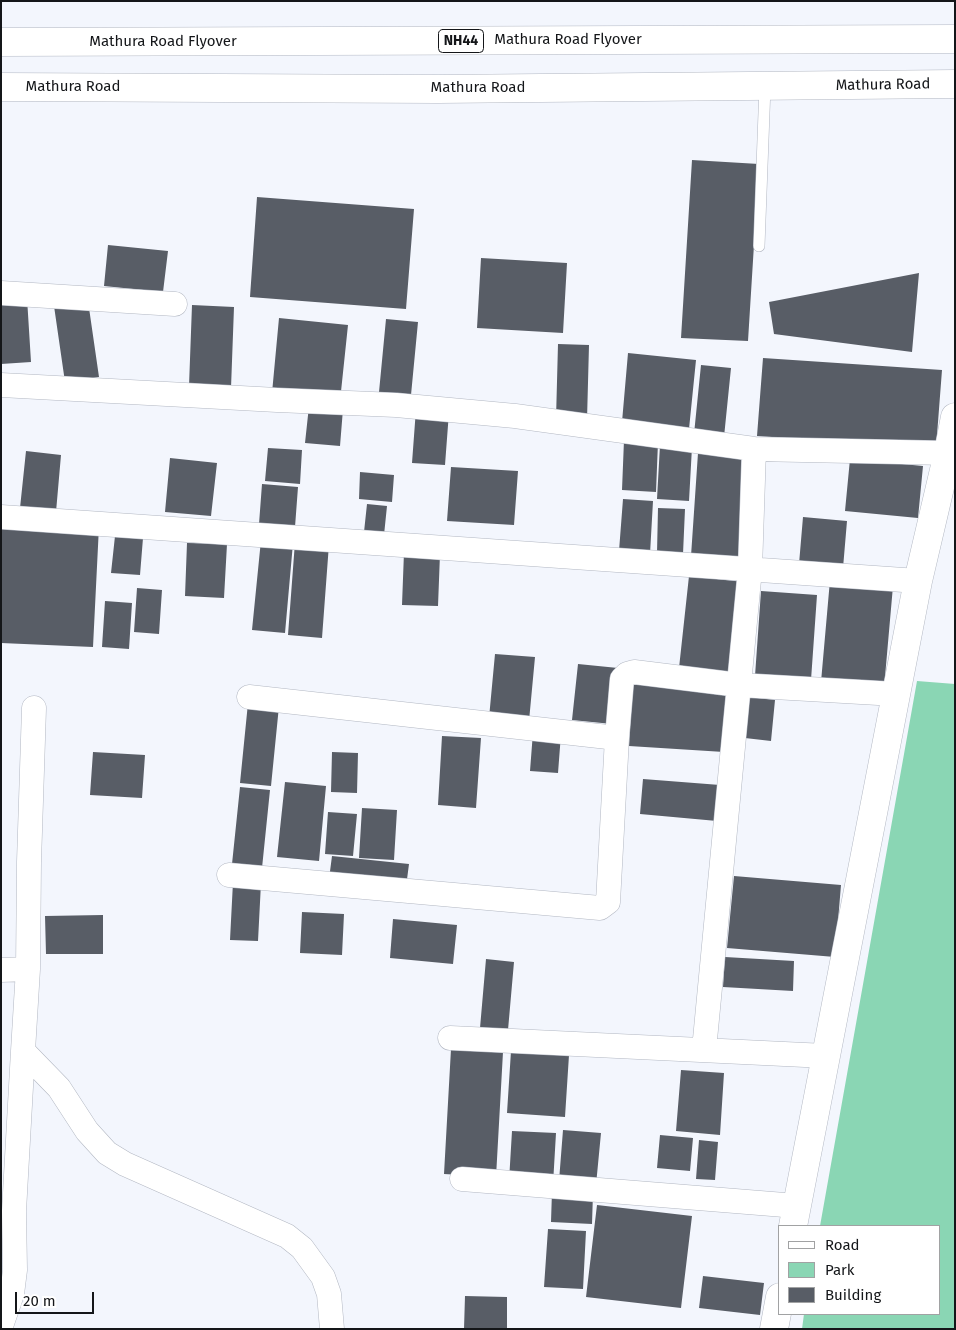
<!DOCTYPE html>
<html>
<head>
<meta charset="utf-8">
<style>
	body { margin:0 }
	#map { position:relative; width:956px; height:1330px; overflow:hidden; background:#f3f6fd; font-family:"Fira Sans",sans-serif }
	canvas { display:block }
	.frame { position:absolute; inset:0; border:2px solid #141619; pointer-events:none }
	.legend { position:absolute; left:778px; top:1225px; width:162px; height:90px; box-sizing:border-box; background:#fff; border:1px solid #a1a2a3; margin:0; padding:6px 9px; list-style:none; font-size:15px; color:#141619 }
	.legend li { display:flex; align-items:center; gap:10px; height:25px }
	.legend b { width:25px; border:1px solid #a1a2a3 }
	.scale { position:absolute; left:15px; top:1292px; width:79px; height:22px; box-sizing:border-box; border:2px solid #141619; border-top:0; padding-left:6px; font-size:15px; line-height:18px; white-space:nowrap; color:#141619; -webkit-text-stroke:4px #fff; paint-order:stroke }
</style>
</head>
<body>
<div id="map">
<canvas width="956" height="1330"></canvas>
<div class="frame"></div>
<ul class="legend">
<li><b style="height:6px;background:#fff"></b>Road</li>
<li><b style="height:14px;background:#8ad6b4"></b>Park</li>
<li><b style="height:14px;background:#585d66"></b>Building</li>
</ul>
<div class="scale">20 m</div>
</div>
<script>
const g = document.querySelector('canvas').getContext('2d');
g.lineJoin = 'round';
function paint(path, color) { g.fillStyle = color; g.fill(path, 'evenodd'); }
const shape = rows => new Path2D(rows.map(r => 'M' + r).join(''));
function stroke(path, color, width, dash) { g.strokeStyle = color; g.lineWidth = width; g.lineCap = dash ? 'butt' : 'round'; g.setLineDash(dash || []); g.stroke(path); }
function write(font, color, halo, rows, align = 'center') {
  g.font = font + ' "Fira Sans",sans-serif'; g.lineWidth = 5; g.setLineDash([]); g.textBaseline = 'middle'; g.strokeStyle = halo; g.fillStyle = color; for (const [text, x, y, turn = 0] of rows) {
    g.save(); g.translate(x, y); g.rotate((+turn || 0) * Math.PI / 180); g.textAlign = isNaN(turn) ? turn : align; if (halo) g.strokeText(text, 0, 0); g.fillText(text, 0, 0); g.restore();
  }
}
paint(shape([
	[917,681,955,684,955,1329,802,1329,804,1314,940,1314,940,1226,820,1226]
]), '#8ad6b4');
paint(shape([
	[692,160,759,164,748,341,681,338],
	[257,197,414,209,406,309,250,297],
	[108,245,168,251,163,292,104,286],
	[481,258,567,263,563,333,477,328],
	[919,273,912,352,774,334,769,302],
	[27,298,31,362,1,364,1,300],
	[88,301,99,377,65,382,54,306],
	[192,305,234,307,231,388,189,386],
	[279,318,348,325,340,401,272,393],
	[386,319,418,322,411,395,379,392],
	[558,344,589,345,587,420,556,419],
	[628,353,696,360,689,429,622,422],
	[763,358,942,370,936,448,757,436],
	[701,365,731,368,724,437,694,434],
	[309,406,343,409,340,446,305,443],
	[416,409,449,412,445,465,412,463],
	[624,440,658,442,656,492,622,490],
	[660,445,692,447,689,501,657,499],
	[268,448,302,450,300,484,265,481],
	[26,451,61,455,56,512,20,508],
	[698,453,747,456,741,560,691,556],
	[170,458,217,463,211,516,165,512],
	[850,459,923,466,918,518,845,511],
	[451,467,518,471,514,525,447,521],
	[360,472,394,475,392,502,359,499],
	[262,484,298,487,295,527,259,524],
	[623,499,653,501,650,554,619,551],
	[367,504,387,506,384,535,364,532],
	[658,508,685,509,683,554,657,553],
	[803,517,847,521,843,568,799,564],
	[1,522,99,526,93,647,1,643],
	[115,536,143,538,140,575,111,573],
	[261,540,293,543,285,633,252,630],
	[295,542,329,544,322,638,288,635],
	[187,543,227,544,224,598,185,596],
	[404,552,440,554,438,606,402,605],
	[689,576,744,582,734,674,679,668],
	[830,580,893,586,884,688,821,682],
	[137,588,162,590,159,634,134,632],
	[761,591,817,595,811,680,755,676],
	[105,601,132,603,129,649,102,647],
	[495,654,535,657,529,721,489,718],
	[578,664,618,668,612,724,572,720],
	[633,680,728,686,724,752,629,746],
	[749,697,775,700,771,741,745,738],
	[248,703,279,706,271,786,240,783],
	[533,732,561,734,558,773,530,771],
	[442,736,481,738,476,808,438,805],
	[93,752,145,755,142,798,90,795],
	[332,752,358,753,357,793,331,792],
	[643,779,720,785,717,821,640,814],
	[285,782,326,786,319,861,277,857],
	[240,787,270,790,262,868,232,864],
	[362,808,397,810,394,860,359,858],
	[328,812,357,814,353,856,325,854],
	[332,856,409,864,406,887,329,879],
	[734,876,841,885,835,957,727,948],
	[233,882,261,883,258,941,230,940],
	[302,912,344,914,342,955,300,953],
	[103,915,103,954,46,954,45,916],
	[393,919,457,925,453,964,390,958],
	[725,957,794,961,793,991,723,987],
	[486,959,514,962,508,1030,480,1028],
	[451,1049,503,1052,496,1177,444,1174],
	[511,1051,569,1055,565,1117,507,1113],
	[681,1070,724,1073,720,1135,676,1131],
	[563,1130,601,1133,596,1185,559,1181],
	[512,1131,556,1133,553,1184,509,1181],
	[660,1135,693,1138,690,1171,657,1168],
	[699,1140,718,1142,715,1180,696,1179],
	[552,1191,593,1193,592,1224,551,1222],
	[597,1205,692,1216,681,1308,586,1297],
	[548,1229,586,1231,583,1289,544,1287],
	[703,1276,764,1283,760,1315,699,1308],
	[465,1296,507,1297,507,1329,464,1329]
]), '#585d66');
const lane = shape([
	[759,246,765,86]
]);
const street = shape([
	[1,293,175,304],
	[1,385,277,400,396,405,515,416,754,449,948,453],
	[1,517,918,581],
	[249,697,617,738],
	[34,708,29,862,28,969,23,1051,59,1088,87,1131,107,1153,125,1164,287,1236,302,1248,323,1277,329,1294,332,1329],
	[229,875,600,908,608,902,617,738,622,679,627,674,634,672,739,685,896,694],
	[1,970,28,969],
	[450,1038,826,1056],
	[704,1050,750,569,754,449],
	[462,1179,797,1206],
	[1,1326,12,1294,15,1270,14,1211,23,1051]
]);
const secondary = shape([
	[1,87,438,89,955,84],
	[793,1226,918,581,948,453,955,417],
	[774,1329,780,1297]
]);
const highway = shape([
	[1,42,955,39]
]);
stroke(lane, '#b2b7c2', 12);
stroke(street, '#b2b7c2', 25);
stroke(secondary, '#b2b7c2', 29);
stroke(highway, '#b2b7c2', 29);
stroke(lane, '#fff', 11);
stroke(street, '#fff', 24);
stroke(secondary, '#fff', 28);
stroke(highway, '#fff', 28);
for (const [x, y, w] of [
	[461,41,45]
]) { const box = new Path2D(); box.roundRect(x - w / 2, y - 11.5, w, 23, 4); g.fillStyle = '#fff'; g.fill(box); stroke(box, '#141619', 1); }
write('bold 14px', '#141619', null, [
	["NH44",461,41]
]);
write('15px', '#141619', '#fff', [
	["Mathura Road Flyover",568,40],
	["Mathura Road Flyover",163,42],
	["Mathura Road",883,85,-1],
	["Mathura Road",73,87],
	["Mathura Road",478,88]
]);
</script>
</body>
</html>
